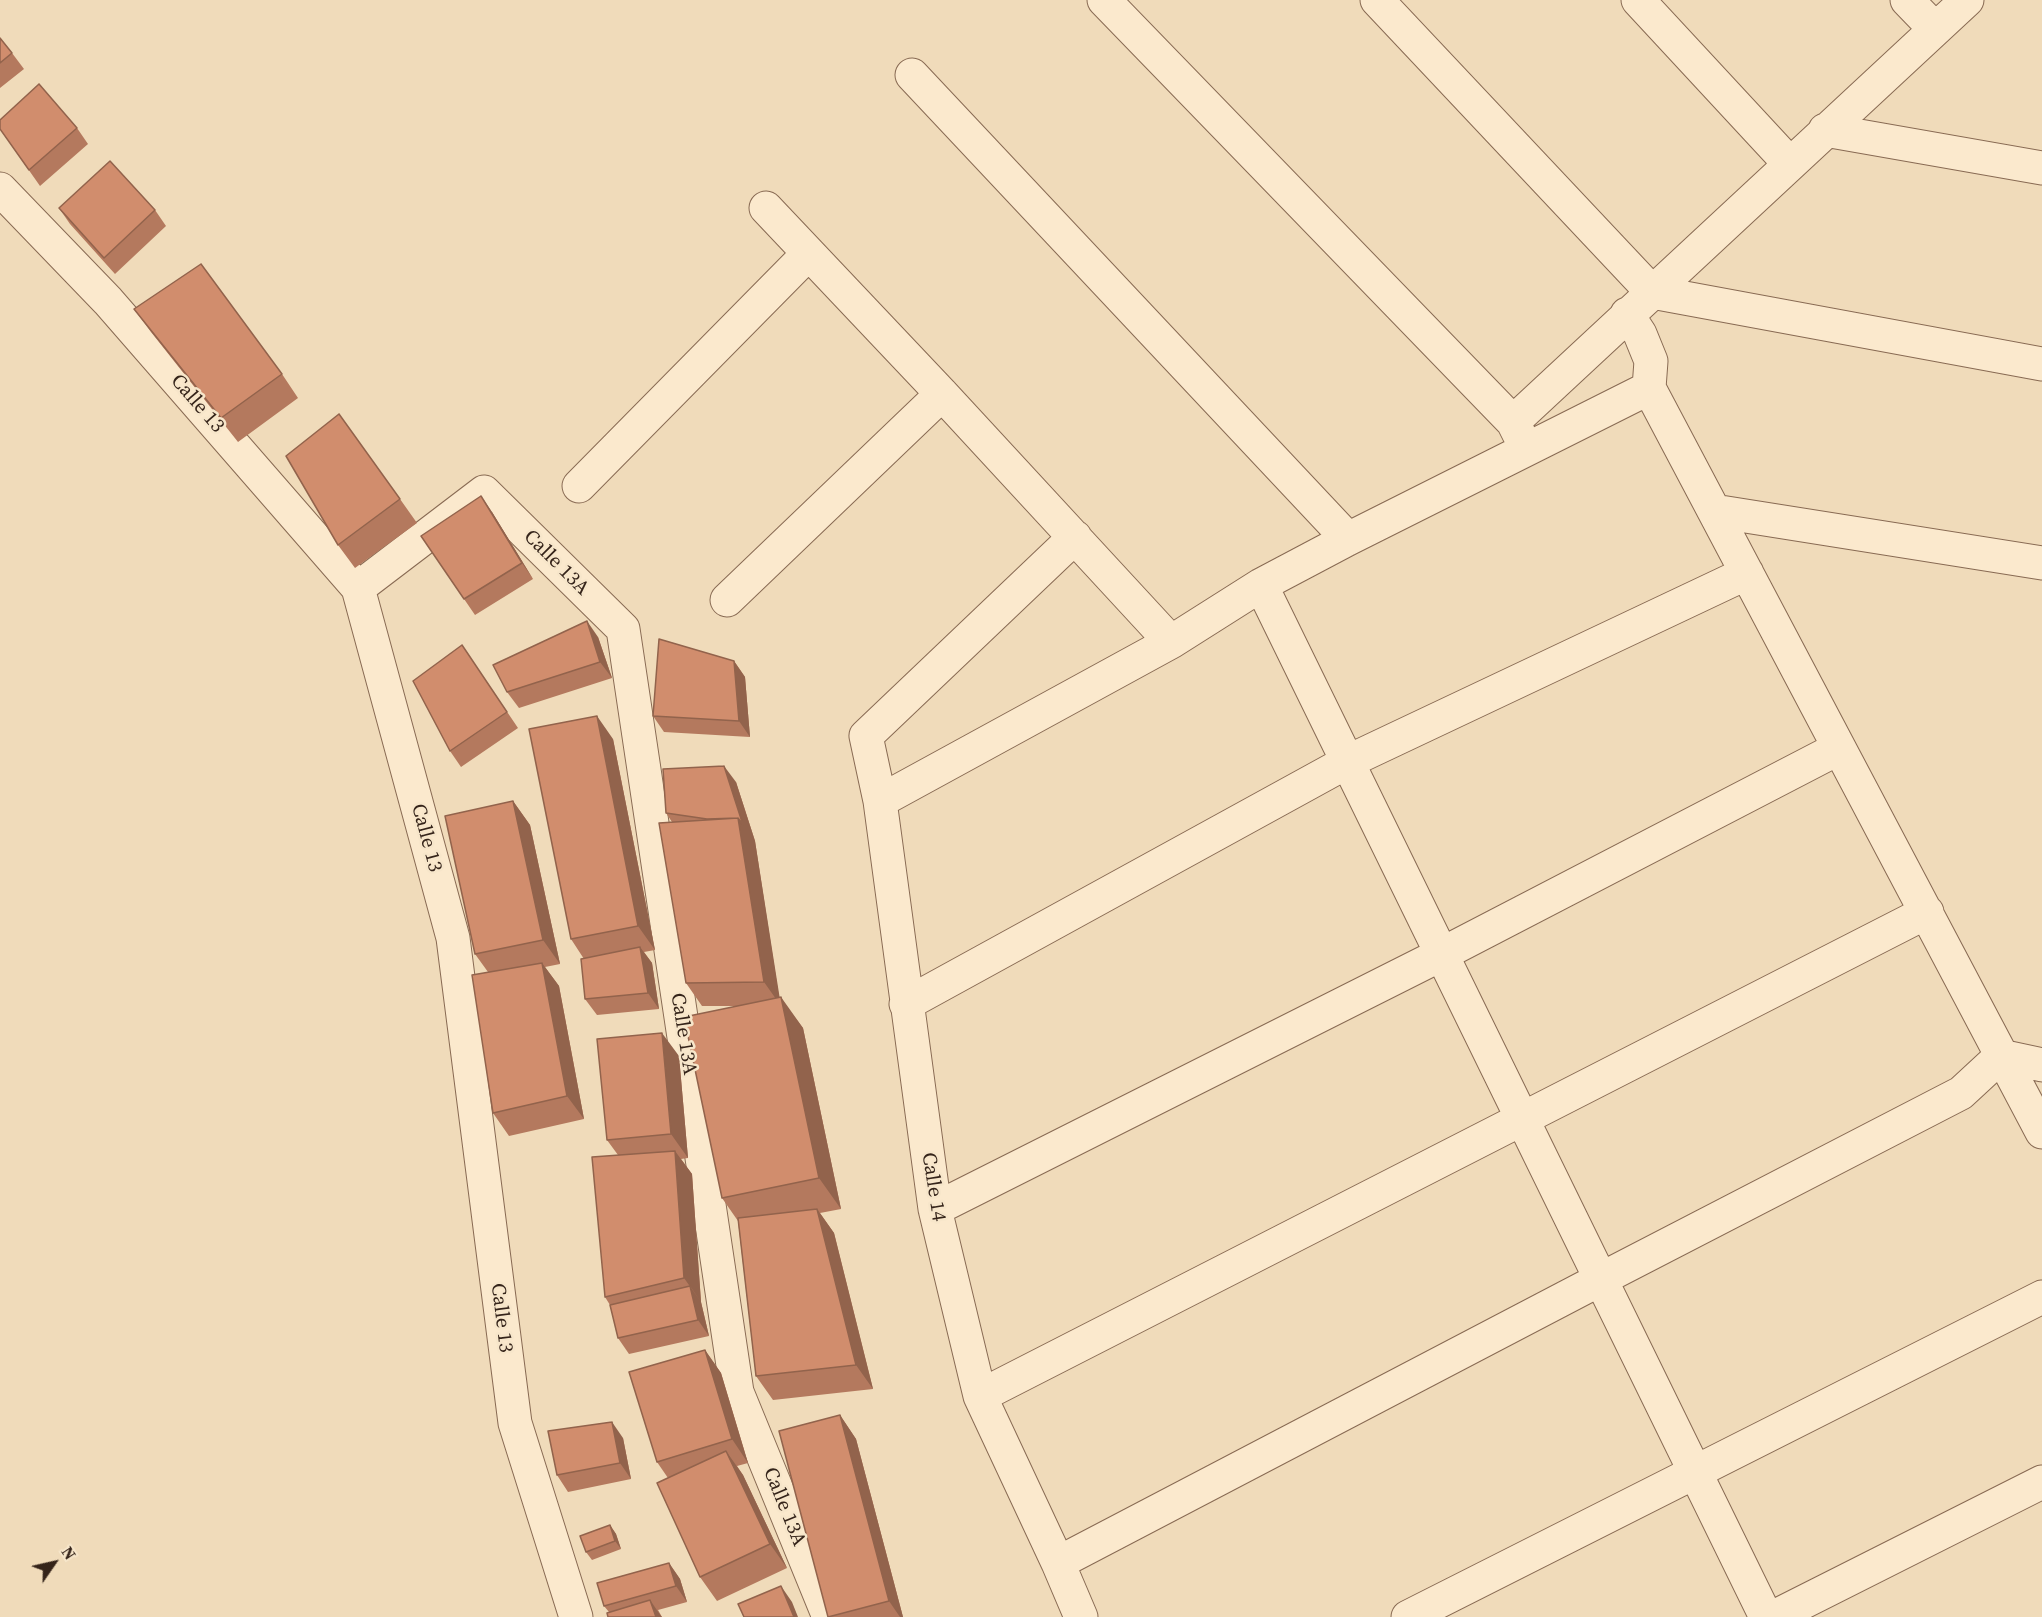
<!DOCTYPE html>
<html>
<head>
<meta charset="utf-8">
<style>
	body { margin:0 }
	#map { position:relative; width:2042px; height:1617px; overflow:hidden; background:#f0dbba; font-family:"Source Serif 4",serif }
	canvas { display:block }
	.north { position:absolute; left:24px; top:1533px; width:60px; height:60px; -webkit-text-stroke:4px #f7e6ca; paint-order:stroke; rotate:56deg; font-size:16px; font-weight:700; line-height:24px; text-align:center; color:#35241a }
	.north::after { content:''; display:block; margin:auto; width:21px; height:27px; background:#35241a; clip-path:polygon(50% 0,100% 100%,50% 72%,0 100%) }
</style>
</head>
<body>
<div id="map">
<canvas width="2042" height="1617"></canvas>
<div class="north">N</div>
</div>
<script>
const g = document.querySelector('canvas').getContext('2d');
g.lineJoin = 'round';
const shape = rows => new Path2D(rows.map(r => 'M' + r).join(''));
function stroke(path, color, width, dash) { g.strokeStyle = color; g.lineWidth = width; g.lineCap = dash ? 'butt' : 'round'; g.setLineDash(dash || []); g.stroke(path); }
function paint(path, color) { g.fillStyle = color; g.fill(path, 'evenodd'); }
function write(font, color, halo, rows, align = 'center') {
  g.font = font + ' "Source Serif 4",serif'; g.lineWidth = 5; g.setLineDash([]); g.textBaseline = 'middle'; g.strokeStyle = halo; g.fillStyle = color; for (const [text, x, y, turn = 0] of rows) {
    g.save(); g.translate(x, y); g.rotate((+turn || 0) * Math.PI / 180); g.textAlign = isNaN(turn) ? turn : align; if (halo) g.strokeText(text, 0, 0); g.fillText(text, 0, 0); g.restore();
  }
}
const minor = shape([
	[1104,0,1513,422,1523,442],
	[1377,0,1652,292,2042,364],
	[1638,0,1790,164],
	[1907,0,1934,28],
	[912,75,1348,539],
	[1825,130,2042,168],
	[0,189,108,301,358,588,453,938,515,1423,576,1617],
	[766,208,942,394,1171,642],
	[1627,314,1640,334,1651,361,1649,388,2042,1132],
	[1513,422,1967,0],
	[579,486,808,254],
	[1714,511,2042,563],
	[1075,537,866,736,880,801,935,1209,980,1396,1058,1563,1081,1617],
	[1261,585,1766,1617],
	[358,588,484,492,623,629,737,1392,829,1617],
	[727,600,942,394],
	[880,801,1171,642,1261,585,1348,539,1649,388],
	[906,1004,1347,762,1747,573],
	[935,1209,1442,954,1839,748],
	[980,1396,1927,912],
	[1058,1563,1601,1279,1961,1093,2001,1056,2042,1065],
	[1408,1617,2042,1297],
	[1774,1617,2042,1482]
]);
stroke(minor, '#886a53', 35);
stroke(minor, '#fbe9cd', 33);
paint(shape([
	[0,38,12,53,24,69,0,88],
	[77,128,88,144,40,186,0,129],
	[59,208,155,210,166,226,115,274,70,224],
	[134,309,282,374,298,398,238,442,151,332],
	[400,499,417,523,355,568,338,545],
	[492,512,533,579,475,615,421,536],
	[598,637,612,678,519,708,507,692],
	[462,645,518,728,461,767,450,751],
	[734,661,745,677,750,737,664,732,653,716],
	[613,739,655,950,644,952,652,963,659,1009,597,1015,585,999,584,959,571,939],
	[736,782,755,841,779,997,803,1028,841,1209,820,1213,834,1233,873,1389,773,1400,756,1376,738,1221,722,1198,736,1006,702,1006,686,983,672,822,666,813],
	[513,801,530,825,560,964,545,967,559,986,584,1119,509,1136,493,1113,488,972,475,954],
	[679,1056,688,1158,681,1159,692,1174,701,1302,709,1336,629,1354,618,1338,610,1305,605,1297,618,1155,607,1140],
	[705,1350,721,1373,748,1463,737,1466,743,1475,787,1568,717,1601,700,1577,668,1478,657,1462],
	[840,1415,856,1439,903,1617,828,1617],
	[623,1438,631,1479,568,1492,557,1475],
	[610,1525,616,1534,621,1549,592,1560,586,1552],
	[669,1563,680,1579,687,1602,658,1610,662,1617,608,1617,609,1612,604,1606]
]), '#b4795e');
paint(shape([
	[481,496,492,512,533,579,522,563],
	[587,621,598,637,612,678,600,662],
	[734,661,745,677,750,737,739,721],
	[597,716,613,739,655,950,638,926],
	[724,766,736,782,755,841,781,1006,764,982],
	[513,801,530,825,560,964,543,940],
	[640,947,652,963,659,1009,648,993],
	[542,963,559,986,584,1119,567,1096],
	[781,997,803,1028,841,1209,819,1178],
	[662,1033,679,1056,688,1158,671,1134],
	[675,1151,692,1174,701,1302,684,1278],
	[817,1209,834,1233,873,1389,856,1365],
	[690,1286,701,1302,709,1336,698,1320],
	[705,1350,721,1373,748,1463,732,1439],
	[840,1415,856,1439,903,1617,900,1617,889,1601],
	[612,1422,623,1438,631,1479,620,1463],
	[726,1451,743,1475,787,1568,770,1544],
	[610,1525,616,1534,621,1549,615,1541],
	[669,1563,680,1579,687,1602,676,1586],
	[781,1586,792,1602,798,1617,794,1617],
	[650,1600,661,1616,662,1617,656,1617]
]), '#92634c');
const building = shape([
	[0,38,12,53,0,63,0,38],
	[39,84,77,128,29,170,0,129,0,120,39,84],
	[110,161,155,210,104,258,59,208,110,161],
	[201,264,282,374,221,418,134,309,201,264],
	[339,414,400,499,338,545,286,456,339,414],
	[481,496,522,563,464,599,421,536,481,496],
	[587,621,600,662,507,692,493,665,587,621],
	[659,639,734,661,739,721,653,716,659,639],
	[462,645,507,712,450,751,413,681,462,645],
	[597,716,638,926,571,939,529,729,597,716],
	[724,766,743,825,738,818,707,819,666,813,663,769,724,766],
	[513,801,543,940,475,954,445,816,513,801],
	[738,818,764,982,686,983,659,823,738,818],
	[640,947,648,993,585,999,581,959,640,947],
	[542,963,567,1096,493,1113,472,975,542,963],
	[781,997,819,1178,722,1198,684,1017,781,997],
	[662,1033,671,1134,607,1140,597,1039,662,1033],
	[675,1151,684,1278,605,1297,592,1157,675,1151],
	[817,1209,856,1365,756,1376,738,1218,817,1209],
	[690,1286,698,1320,618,1338,610,1305,690,1286],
	[705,1350,732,1439,657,1462,629,1372,705,1350],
	[840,1415,889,1601,828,1617,779,1431,840,1415],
	[612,1422,620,1463,557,1475,548,1431,612,1422],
	[726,1451,770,1544,700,1577,657,1483,726,1451],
	[610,1525,615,1541,586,1552,580,1536,610,1525],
	[669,1563,676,1586,604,1606,597,1583,669,1563],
	[781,1586,794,1617,744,1617,738,1604,781,1586],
	[650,1600,656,1617,608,1617,607,1613,650,1600]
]);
paint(building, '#d18d6d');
stroke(building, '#92634c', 1.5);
write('20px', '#35241a', '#f7e6ca', [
	["Calle 13",197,404,49],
	["Calle 13A",556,563,45],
	["Calle 13",426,838,75],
	["Calle 13A",683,1034,81],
	["Calle 14",933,1187,81],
	["Calle 13",501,1318,83],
	["Calle 13A",784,1507,68]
]);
</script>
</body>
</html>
